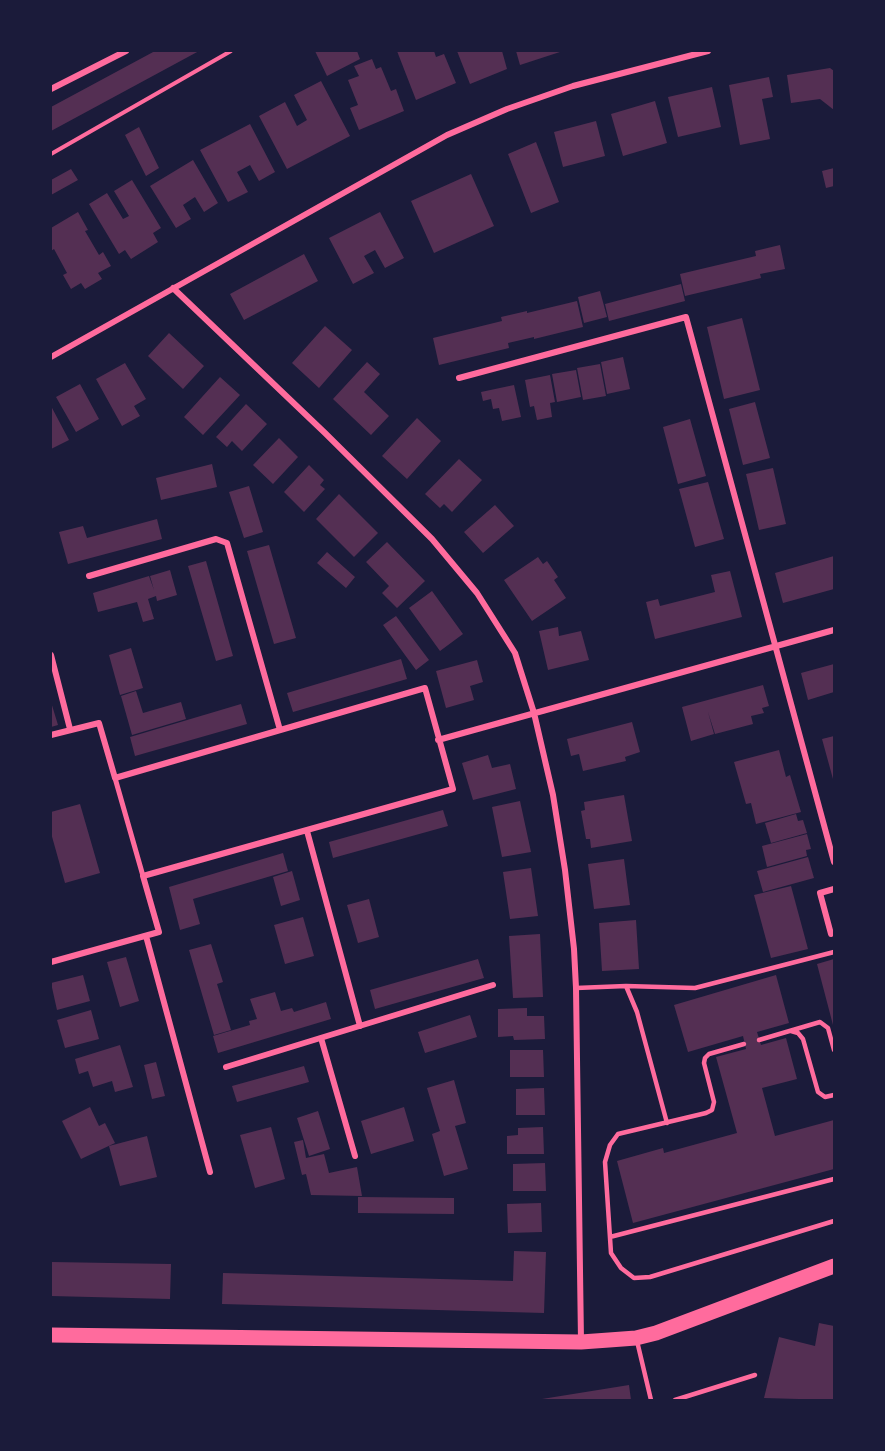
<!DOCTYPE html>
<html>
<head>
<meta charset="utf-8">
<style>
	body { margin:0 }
	#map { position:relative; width:885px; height:1451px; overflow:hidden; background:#1b1b3a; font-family:Mulish,sans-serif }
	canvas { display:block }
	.frame { position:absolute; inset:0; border:52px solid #1b1b3a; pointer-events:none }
</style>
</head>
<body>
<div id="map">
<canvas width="885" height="1451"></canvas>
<div class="frame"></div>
</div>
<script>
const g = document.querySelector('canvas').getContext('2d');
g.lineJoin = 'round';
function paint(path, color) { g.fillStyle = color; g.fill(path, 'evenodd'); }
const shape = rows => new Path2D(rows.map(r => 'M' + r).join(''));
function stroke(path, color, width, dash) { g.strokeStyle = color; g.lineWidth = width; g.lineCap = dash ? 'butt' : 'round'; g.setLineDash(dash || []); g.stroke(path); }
paint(shape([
	[155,51,199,51,51,131,51,107],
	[315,51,357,51,360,59,327,76],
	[397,51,434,51,436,57,444,54,456,83,416,100],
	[457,51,502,51,507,69,470,84],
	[516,51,563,51,520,65],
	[372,59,376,69,381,67,391,91,396,89,404,111,359,130,350,108,358,105,348,80,359,76,354,66],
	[830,68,834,71,834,110,820,99,791,103,787,75],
	[769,77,773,97,762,99,770,139,740,145,729,85],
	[321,81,350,136,287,169,259,116,285,102,297,126,307,120,294,95],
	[712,87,721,127,678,137,668,97],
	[655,101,667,143,623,156,611,114],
	[596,121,605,156,563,167,554,132],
	[250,124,275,172,259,181,250,165,237,172,248,192,228,202,200,150],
	[139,127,159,168,146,176,125,135],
	[536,142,559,202,531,213,508,154],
	[193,160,218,203,204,212,195,197,183,205,191,219,176,228,150,186],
	[834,168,834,186,826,188,822,171],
	[71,169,78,180,51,195,51,180],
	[471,174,494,226,434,253,411,201],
	[132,180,161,228,153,233,158,242,131,259,125,250,119,254,89,204,107,193,123,219,129,216,114,191],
	[78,212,88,230,85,231,99,255,103,252,111,266,98,273,102,279,85,289,81,283,71,289,63,275,67,273,54,249,51,251,51,228],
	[380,212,404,258,385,268,375,250,364,256,374,273,353,284,329,238],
	[780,245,785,269,760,274,761,278,685,296,680,274,756,256,755,251],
	[304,254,318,281,244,320,230,294],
	[681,284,685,301,609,321,605,304],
	[600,291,607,317,584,323,578,297],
	[577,301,583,327,534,339,534,337,508,343,509,348,439,365,433,338,502,321,501,317,527,311,527,313],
	[742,318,760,390,724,399,707,327],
	[325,326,352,350,319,388,292,363],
	[169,333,204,366,183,389,148,356],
	[623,357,630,389,607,394,601,362],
	[367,362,380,374,364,392,389,416,371,435,333,399],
	[125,363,146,399,134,406,140,416,122,426,96,379],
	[600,364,606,396,583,400,577,368],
	[576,370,581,397,557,402,552,374],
	[550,375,555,402,550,403,552,417,537,420,534,406,530,407,525,380],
	[220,377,240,395,203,435,184,417],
	[80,384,99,419,76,432,56,397],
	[514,385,521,417,502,421,499,408,493,409,491,399,483,401,481,392],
	[755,402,770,458,743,465,729,409],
	[246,404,267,424,242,451,232,441,227,447,216,437],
	[51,406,69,440,51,449],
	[417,418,441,441,407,479,382,456],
	[690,419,706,476,678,484,663,427],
	[279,438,298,457,273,484,253,465],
	[459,459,482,480,452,512,444,504,440,508,425,494],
	[212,464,217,487,161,500,156,478],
	[309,465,324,480,320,485,325,489,304,512,284,492],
	[773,468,786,524,759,530,746,474],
	[708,482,724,539,695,547,679,489],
	[249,486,263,532,244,538,229,492],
	[339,494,378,533,354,557,316,519],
	[495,505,514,526,483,553,464,532],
	[157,519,162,539,68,564,59,532,83,526,87,538],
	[387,542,425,581,397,608,382,593,389,586,366,562],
	[269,545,296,638,274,644,247,551],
	[327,552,355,577,346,588,317,563],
	[834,556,834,589,783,603,775,573],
	[538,557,543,564,547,561,558,577,554,580,566,598,532,621,504,580],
	[206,561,233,656,216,661,188,566],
	[170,570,177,595,157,601,156,596,148,599,154,619,143,622,137,602,98,612,93,593,149,576,154,590,150,576],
	[730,571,742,617,655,639,646,602,658,599,660,606,715,592,711,575],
	[432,591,463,634,440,651,409,608],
	[396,616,429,660,416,670,383,625],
	[558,627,559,636,581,631,589,660,548,670,539,631],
	[131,648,143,688,120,695,109,655],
	[401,659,407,679,293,712,287,693],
	[477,660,483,682,470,686,474,700,446,708,436,671],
	[834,664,834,692,808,700,801,673],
	[763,685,769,706,762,708,764,713,751,716,753,724,715,734,708,712,714,734,691,741,682,707],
	[136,691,143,713,181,702,186,719,132,735,121,696],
	[51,702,58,725,51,727],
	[241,704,247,724,135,756,130,737],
	[632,722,640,752,625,757,626,761,583,771,579,754,571,756,567,739],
	[834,736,834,779,833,779,822,739],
	[779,750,786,777,790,775,801,812,756,824,751,803,746,804,734,762],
	[488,755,492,768,510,764,516,789,473,800,462,763],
	[624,795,632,841,591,848,590,839,586,839,581,811,585,810,584,802],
	[520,801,531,852,502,857,492,807],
	[80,804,100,873,65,883,51,833,51,812],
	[443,810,448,826,333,858,329,842],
	[796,814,798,821,803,820,807,833,771,843,765,823],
	[807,834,811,849,806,850,807,856,767,867,762,846],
	[283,853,288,871,193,899,200,924,180,930,169,887],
	[808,857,814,878,763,892,757,871],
	[624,859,630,905,594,909,588,864],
	[531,868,538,916,510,919,503,872],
	[292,871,300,900,281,906,273,877],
	[791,886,808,949,771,958,754,895],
	[369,899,379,937,358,943,347,905],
	[303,917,314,956,285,964,274,925],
	[636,920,639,969,602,971,599,923],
	[540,934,543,997,513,998,509,936],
	[211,944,223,982,217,984,231,1030,214,1035,189,950],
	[126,957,139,1001,120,1007,107,962],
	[478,959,484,978,375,1009,370,990],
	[834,959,834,1025,833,1025,817,964],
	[83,975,90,1001,57,1010,51,983],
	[776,975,789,1023,757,1032,761,1045,786,1038,797,1079,762,1088,775,1136,834,1120,834,1169,633,1223,617,1161,663,1148,664,1153,737,1133,716,1057,746,1049,743,1036,688,1052,674,1005],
	[275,992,281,1011,292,1008,294,1012,326,1002,331,1019,218,1053,213,1036,250,1025,249,1021,257,1019,250,999],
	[527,1008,527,1016,544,1016,545,1039,514,1040,513,1036,498,1037,498,1009],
	[91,1010,99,1039,65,1048,57,1020],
	[470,1015,477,1037,425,1053,418,1032],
	[120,1045,133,1087,115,1092,112,1081,93,1087,88,1071,79,1074,75,1059],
	[510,1050,543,1050,544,1077,510,1077],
	[156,1062,165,1096,152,1099,144,1065],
	[304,1066,309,1082,237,1102,232,1086],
	[454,1080,466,1123,455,1126,468,1169,444,1176,432,1134,440,1131,427,1088],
	[544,1088,545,1115,516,1115,516,1089],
	[90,1107,99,1126,105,1123,115,1143,81,1159,62,1121],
	[404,1107,414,1141,371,1154,361,1121],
	[318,1111,330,1149,309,1156,297,1118],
	[271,1127,285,1179,255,1188,240,1135],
	[543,1127,544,1154,507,1154,507,1136,518,1135,518,1128],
	[147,1136,157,1177,120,1186,109,1146],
	[303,1140,306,1158,324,1154,329,1173,357,1167,362,1196,311,1195,306,1174,302,1175,294,1142],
	[545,1163,546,1191,513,1191,513,1164],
	[358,1197,454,1198,454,1214,358,1213],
	[541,1203,542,1232,508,1233,507,1204],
	[514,1251,546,1252,544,1313,222,1304,223,1273,513,1281],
	[51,1262,171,1264,170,1299,51,1296],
	[819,1323,834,1326,833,1400,764,1398,779,1337,815,1346],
	[629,1385,631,1400,542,1400,542,1399]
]), '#542f53');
stroke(shape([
	[51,154,231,51]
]), '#ff6b9d', 4);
stroke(shape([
	[626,986,695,988,834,952],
	[576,988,626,986,637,1012,667,1123],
	[791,1031,798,1033,803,1039,818,1092,825,1097,834,1095],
	[759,1040,820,1022,828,1028,834,1050],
	[744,1044,709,1054,705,1058,704,1063,714,1102,712,1110,706,1113,618,1134,610,1145,605,1162,611,1253,621,1268,634,1278,650,1277,834,1221],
	[610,1237,834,1179],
	[637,1341,651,1400],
	[675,1400,755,1375]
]), '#ff6b9d', 4.5);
stroke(shape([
	[115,778,143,876]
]), '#ff6b9d', 5);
stroke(shape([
	[51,89,126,51],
	[173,288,325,433,432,539,477,593,515,653,534,713,553,795,565,870,574,949,576,988,581,1341],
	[51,357,447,135,507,109,573,86,708,51],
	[459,378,686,317,834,862],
	[89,576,216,539,227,543,280,730],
	[51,655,70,729],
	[51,735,99,723,115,778,425,688,453,789,143,876,159,932,51,962],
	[438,740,834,630],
	[307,831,360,1026],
	[834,889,820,893,831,934,834,933],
	[146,936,210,1172],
	[321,1038,355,1156],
	[226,1067,493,985]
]), '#ff6b9d', 6);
stroke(shape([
	[51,1335,581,1342,609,1340,636,1338,656,1333,834,1266]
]), '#ff6b9d', 15);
</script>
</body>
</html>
